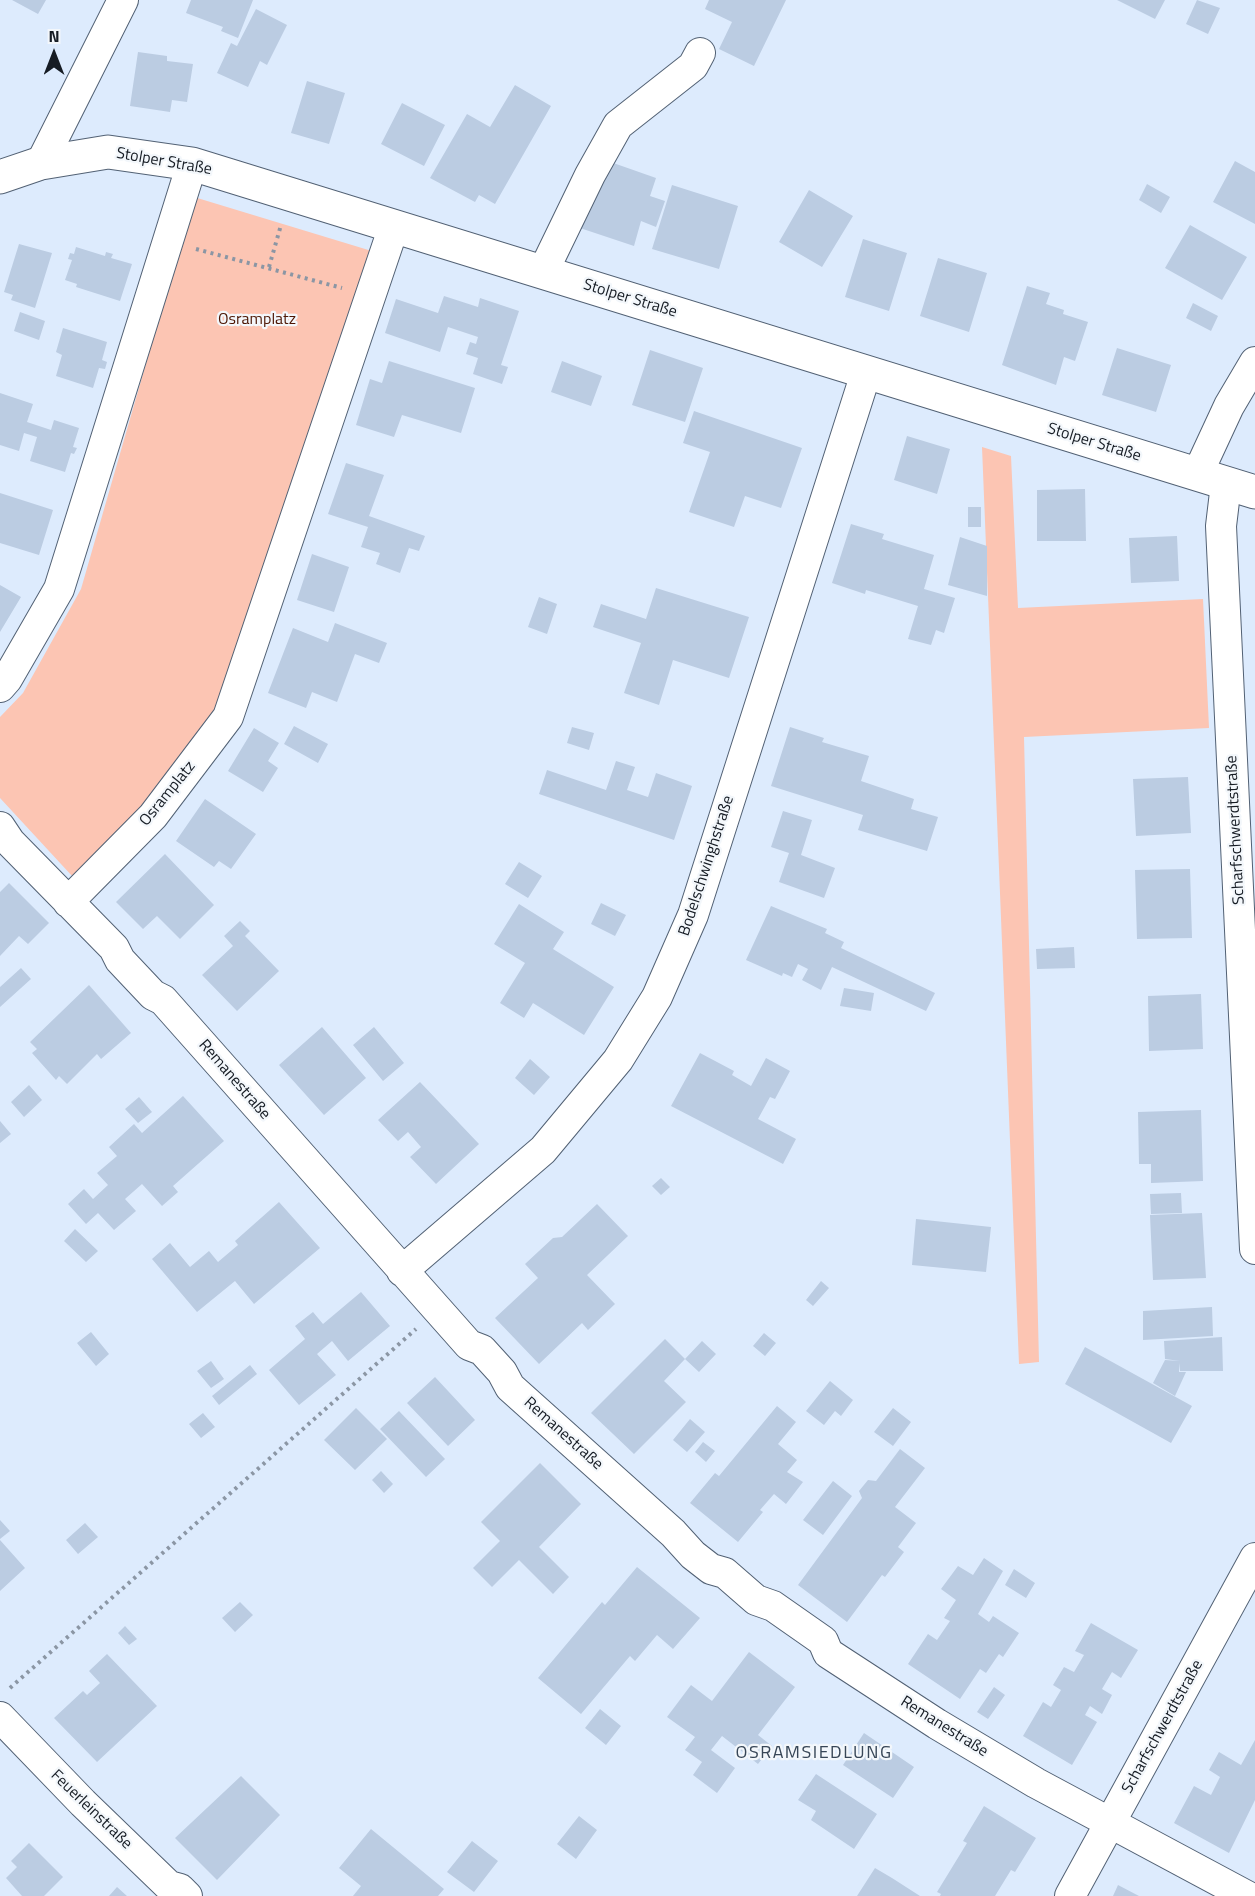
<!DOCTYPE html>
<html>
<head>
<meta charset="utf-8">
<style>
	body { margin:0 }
	#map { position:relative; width:1255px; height:1896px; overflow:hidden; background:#ddebfd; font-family:"Titillium Web",sans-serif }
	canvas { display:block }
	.north { position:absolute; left:24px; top:24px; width:60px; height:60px; -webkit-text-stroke:4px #f3f7fb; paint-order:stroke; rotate:0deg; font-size:16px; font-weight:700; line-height:24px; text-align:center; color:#161c24 }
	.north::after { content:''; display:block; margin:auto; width:21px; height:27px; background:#161c24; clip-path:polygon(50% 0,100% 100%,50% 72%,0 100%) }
</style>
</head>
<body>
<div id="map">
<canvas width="1255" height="1896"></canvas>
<div class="north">N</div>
</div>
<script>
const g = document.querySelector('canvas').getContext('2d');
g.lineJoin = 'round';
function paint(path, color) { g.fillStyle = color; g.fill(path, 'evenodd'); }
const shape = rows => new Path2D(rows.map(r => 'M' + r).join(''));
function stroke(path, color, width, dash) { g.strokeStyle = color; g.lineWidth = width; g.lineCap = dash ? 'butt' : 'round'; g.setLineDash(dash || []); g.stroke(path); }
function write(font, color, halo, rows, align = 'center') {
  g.font = font + ' "Titillium Web",sans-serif'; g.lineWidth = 4.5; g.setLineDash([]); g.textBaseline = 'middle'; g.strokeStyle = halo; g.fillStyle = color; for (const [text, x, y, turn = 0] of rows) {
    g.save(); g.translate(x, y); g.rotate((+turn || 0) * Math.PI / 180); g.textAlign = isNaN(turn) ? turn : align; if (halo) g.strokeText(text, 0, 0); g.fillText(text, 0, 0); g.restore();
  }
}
paint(shape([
	[194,197,375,252,218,710,154,804,73,877,0,798,0,717,23,693,81,589],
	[982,447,1011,456,1018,608,1203,599,1209,728,1024,737,1039,1362,1019,1364]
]), '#fcc5b3');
paint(shape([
	[12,0,46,0,38,14],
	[191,0,253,0,238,38,221,31,223,27,186,13],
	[709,0,786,0,754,66,719,49,732,22,705,9],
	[1117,0,1165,0,1155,19],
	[1197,0,1220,8,1208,34,1186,24],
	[256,9,287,25,267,65,260,61,248,87,217,73,231,43,237,46],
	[138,52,167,56,167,61,193,64,187,102,172,100,170,112,130,106],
	[307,81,345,93,329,144,291,133],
	[515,85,551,106,495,204,479,195,475,202,430,178,467,114,490,127],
	[402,103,445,125,424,166,381,144],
	[602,159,656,178,650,196,665,201,656,227,641,221,634,246,580,228],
	[1235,161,1255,172,1255,224,1213,202],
	[1147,184,1170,197,1161,213,1139,200],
	[672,185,738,206,719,269,652,249],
	[809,190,853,216,822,267,779,242],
	[1190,225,1247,257,1222,300,1165,268],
	[863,239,907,253,889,311,845,297],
	[19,244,52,253,35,308,11,300,13,295,4,292],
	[76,247,105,256,106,252,113,254,111,258,132,264,120,301,76,287,77,284,65,280,72,260,68,259,70,253,74,254],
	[938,258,987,273,969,332,920,316],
	[1027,286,1050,293,1046,304,1064,310,1063,314,1088,322,1075,361,1064,357,1056,385,1002,365],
	[444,296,478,307,480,298,519,311,501,365,508,367,502,384,473,374,478,358,466,354,470,342,476,344,478,337,448,327,440,352,385,333,396,299,438,313],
	[1193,303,1218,316,1211,331,1186,318],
	[20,312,45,321,39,340,14,331],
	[63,328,107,342,102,360,107,362,105,369,99,368,93,388,56,376,62,355,56,352],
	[1117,348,1171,365,1156,412,1102,395],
	[650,350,703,368,685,422,632,405],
	[389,361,475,388,461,433,402,415,394,437,356,425,370,379,382,383],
	[562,361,602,376,591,406,551,392],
	[0,393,33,404,27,422,51,430,54,420,79,428,73,447,77,448,74,454,71,453,65,472,30,461,37,437,24,433,19,451,0,445],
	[694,411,802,448,781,508,745,496,734,527,689,512,710,452,683,443],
	[907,436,950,449,937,494,894,480],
	[346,463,384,475,369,516,425,536,419,551,409,548,400,573,376,564,380,553,361,547,368,527,328,514],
	[1085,489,1086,541,1037,541,1037,490],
	[0,493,53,510,39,555,0,543],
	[968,507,981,507,981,527,968,527],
	[851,524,884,534,882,539,934,555,924,589,955,598,944,633,936,630,931,645,908,639,918,606,866,590,865,594,832,583],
	[1177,536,1179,581,1131,583,1129,538],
	[960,537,987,546,987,596,948,585],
	[312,554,349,567,334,612,297,600],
	[0,585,21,597,0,632],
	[656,588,749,617,729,678,673,660,659,705,624,693,641,643,593,627,601,604,646,619],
	[539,597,557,604,547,634,528,627],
	[335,623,387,643,379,663,355,654,337,702,312,692,306,708,268,693,293,628,328,642],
	[294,726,328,744,318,763,284,744],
	[572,727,594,733,589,750,567,743],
	[790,727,824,738,822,742,869,756,861,781,914,799,911,809,938,817,927,851,858,830,863,815,771,786],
	[254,728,279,743,268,761,278,768,263,792,228,771],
	[616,761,635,767,627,790,648,797,656,773,692,786,674,840,539,794,547,770,606,790],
	[1188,777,1191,833,1136,836,1133,779],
	[205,799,256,834,231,869,219,861,214,867,176,841],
	[783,811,812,820,801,855,835,868,824,898,779,882,789,853,771,847],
	[165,854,214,905,180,939,157,916,143,929,116,902],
	[519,862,542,876,528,898,505,884],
	[1190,869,1192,938,1137,939,1135,870],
	[9,883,49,923,28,944,19,936,0,956,0,892],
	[601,903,626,915,615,936,591,924],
	[519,904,564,932,553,949,614,987,584,1035,533,1003,524,1018,500,1003,525,963,494,944],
	[771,906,827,929,825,933,844,942,841,948,935,993,926,1011,832,967,821,990,802,980,808,969,798,964,792,977,783,973,782,976,746,960],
	[240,921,250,931,245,936,279,971,237,1011,202,975,233,946,224,936],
	[1074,947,1075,968,1037,969,1036,949],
	[21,968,31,979,0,1007,0,987],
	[89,985,131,1033,101,1059,97,1054,67,1084,59,1076,56,1080,32,1053,37,1049,30,1042],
	[844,988,874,993,871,1011,840,1006],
	[1201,994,1203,1049,1149,1051,1148,996],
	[322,1027,366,1078,324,1115,279,1065],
	[374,1027,404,1063,383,1081,353,1045],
	[700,1053,734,1071,732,1075,751,1086,766,1058,790,1071,775,1099,770,1097,758,1119,796,1139,783,1164,671,1106],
	[530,1059,550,1077,534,1095,515,1078],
	[420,1082,479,1144,436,1184,410,1157,421,1147,408,1132,398,1141,378,1120],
	[29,1085,42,1100,24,1117,11,1102],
	[183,1096,224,1141,173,1186,178,1192,162,1206,142,1184,125,1199,136,1211,114,1230,98,1213,86,1224,68,1204,84,1189,93,1199,108,1185,97,1173,117,1156,109,1147,134,1124,142,1133],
	[139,1097,152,1112,138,1123,125,1109],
	[1201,1110,1203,1181,1151,1183,1151,1164,1139,1164,1138,1112],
	[0,1121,11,1134,0,1143],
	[661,1178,670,1187,661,1195,652,1186],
	[1181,1193,1182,1213,1151,1214,1150,1194],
	[279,1202,320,1248,254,1304,235,1281,197,1312,152,1259,170,1243,190,1267,209,1251,218,1262,238,1245,235,1241],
	[597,1204,628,1236,587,1275,615,1304,588,1330,582,1323,539,1364,495,1318,538,1278,525,1264,553,1238,562,1237],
	[1202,1213,1206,1278,1153,1280,1150,1215],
	[916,1219,991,1227,986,1272,912,1265],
	[75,1229,98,1251,86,1262,64,1241],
	[821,1281,829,1288,813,1306,806,1300],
	[361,1292,390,1326,348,1361,332,1341,317,1354,336,1375,299,1405,269,1370,305,1339,295,1326,313,1312,323,1324],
	[1212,1307,1213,1336,1143,1340,1143,1311],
	[91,1332,109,1354,96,1366,77,1343],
	[764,1333,776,1343,765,1356,753,1346],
	[1222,1337,1223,1371,1180,1371,1179,1363,1179,1372,1186,1372,1175,1396,1153,1383,1165,1360,1180,1361,1165,1359,1164,1341],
	[665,1339,685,1359,664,1381,686,1402,634,1454,591,1413],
	[702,1341,716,1354,699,1372,685,1359],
	[1085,1347,1192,1406,1171,1443,1065,1384],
	[211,1361,224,1379,211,1388,197,1371],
	[250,1365,257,1374,219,1405,212,1396],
	[435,1377,475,1420,448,1446,407,1403],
	[830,1381,853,1400,841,1416,835,1411,824,1425,806,1411],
	[777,1406,796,1422,778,1444,797,1460,787,1472,803,1482,786,1504,774,1494,760,1510,763,1512,738,1542,690,1503,715,1473,719,1476],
	[356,1408,387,1439,355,1470,324,1440],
	[893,1408,911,1422,893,1446,874,1432],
	[399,1411,445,1459,426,1477,380,1429],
	[203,1413,215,1427,201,1438,189,1424],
	[690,1419,705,1432,687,1452,673,1440],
	[703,1442,715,1451,706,1462,695,1452],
	[900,1449,925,1468,895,1507,916,1523,898,1547,904,1552,885,1577,882,1575,847,1622,798,1585,862,1498,859,1491,868,1480,876,1481],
	[540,1463,581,1504,539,1547,569,1577,553,1594,519,1560,492,1587,473,1568,500,1541,481,1522],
	[381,1471,393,1484,384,1493,372,1480],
	[833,1481,852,1496,823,1535,803,1520],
	[0,1520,10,1531,0,1539],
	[85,1523,98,1537,78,1554,66,1540],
	[0,1540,25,1568,0,1591],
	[984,1558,1003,1571,978,1614,989,1622,993,1616,1019,1633,1003,1657,999,1654,986,1673,980,1669,960,1699,908,1664,928,1634,937,1640,950,1621,944,1618,956,1600,941,1589,958,1566,973,1575],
	[637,1567,700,1618,673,1649,657,1635,635,1661,630,1656,581,1714,538,1678,602,1602,605,1605],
	[1014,1569,1035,1583,1026,1598,1005,1585],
	[240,1602,253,1615,235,1632,222,1618],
	[1091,1623,1138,1650,1121,1678,1112,1672,1102,1689,1112,1695,1102,1714,1090,1706,1085,1715,1097,1722,1072,1765,1023,1736,1043,1702,1051,1707,1061,1690,1053,1685,1064,1667,1074,1672,1084,1655,1075,1651],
	[125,1626,137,1639,129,1645,118,1633],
	[749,1652,795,1687,758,1735,772,1746,758,1764,722,1736,711,1750,735,1768,717,1793,693,1775,702,1762,685,1750,695,1737,667,1717,691,1685,712,1701],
	[107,1654,157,1706,97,1762,54,1718,83,1691,87,1695,100,1683,89,1671],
	[994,1687,1005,1695,988,1719,977,1712],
	[600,1709,621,1726,606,1745,585,1728],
	[864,1733,914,1767,893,1798,843,1765],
	[1255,1740,1255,1800,1229,1853,1174,1823,1194,1786,1211,1795,1220,1777,1209,1770,1219,1752,1241,1765],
	[816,1774,877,1814,854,1849,811,1820,816,1811,798,1800],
	[241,1776,280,1815,217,1880,175,1838],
	[984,1806,1036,1838,1015,1872,1011,1870,995,1896,940,1896,941,1894,937,1892,967,1843,963,1841],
	[579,1816,597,1830,576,1859,557,1844],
	[371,1829,444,1889,438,1896,353,1896,361,1886,339,1868],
	[472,1841,498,1861,474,1892,447,1872],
	[29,1843,63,1877,44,1896,22,1896,6,1878,17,1867,11,1861],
	[875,1868,892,1878,920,1896,857,1896],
	[1118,1885,1139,1896,1113,1896],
	[117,1887,127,1896,109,1896]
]), '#bbcce2');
const minor = shape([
	[41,163,123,0],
	[543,272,590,175,618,125,693,66,700,53],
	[1197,475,1229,406,1255,362],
	[1226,484,1221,526,1255,1249],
	[0,687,7,679,59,589,192,164],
	[0,827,10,842,114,948,120,960,136,977,153,995,163,1000,469,1345,482,1350,502,1372,510,1387,673,1533,693,1555,711,1569,725,1573,756,1600,773,1606,823,1641,828,1653,937,1724,1036,1783,1247,1896],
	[68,902,153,816,228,717,394,226],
	[402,1271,543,1150,618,1060,657,997,693,915,866,373],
	[0,1717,83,1803,169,1886,180,1889,187,1896],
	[1070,1896,1255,1558]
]);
const major = shape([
	[0,177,41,163,108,152,192,164,1255,492]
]);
stroke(minor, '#526174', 32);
stroke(major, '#526174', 35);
stroke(shape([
	[196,249,342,288],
	[269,267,281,225],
	[10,1688,416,1329]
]), '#8b96a4', 4, [3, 4.5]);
stroke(minor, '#fff', 30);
stroke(major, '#fff', 33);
write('16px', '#161c24', '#f3f7fb', [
	["Stolper Straße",164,162,10],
	["Stolper Straße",630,299,17],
	["Stolper Straße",1094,443,17],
	["Osramplatz",168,794,-51],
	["Scharfschwerdtstraße",1236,830,-93],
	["Bodelschwinghstraße",707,866,-72],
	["Remanestraße",234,1080,49],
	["Remanestraße",563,1434,42],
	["Remanestraße",944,1727,32],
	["Scharfschwerdtstraße",1163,1727,-61],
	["Feuerleinstraße",91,1810,44]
]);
write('16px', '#4d1603', '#f3f7fb', [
	["Osramplatz",257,320]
]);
g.letterSpacing = '1.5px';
write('18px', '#374657', '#f3f7fb', [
	["OSRAMSIEDLUNG",814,1754]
]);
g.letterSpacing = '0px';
</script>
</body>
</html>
